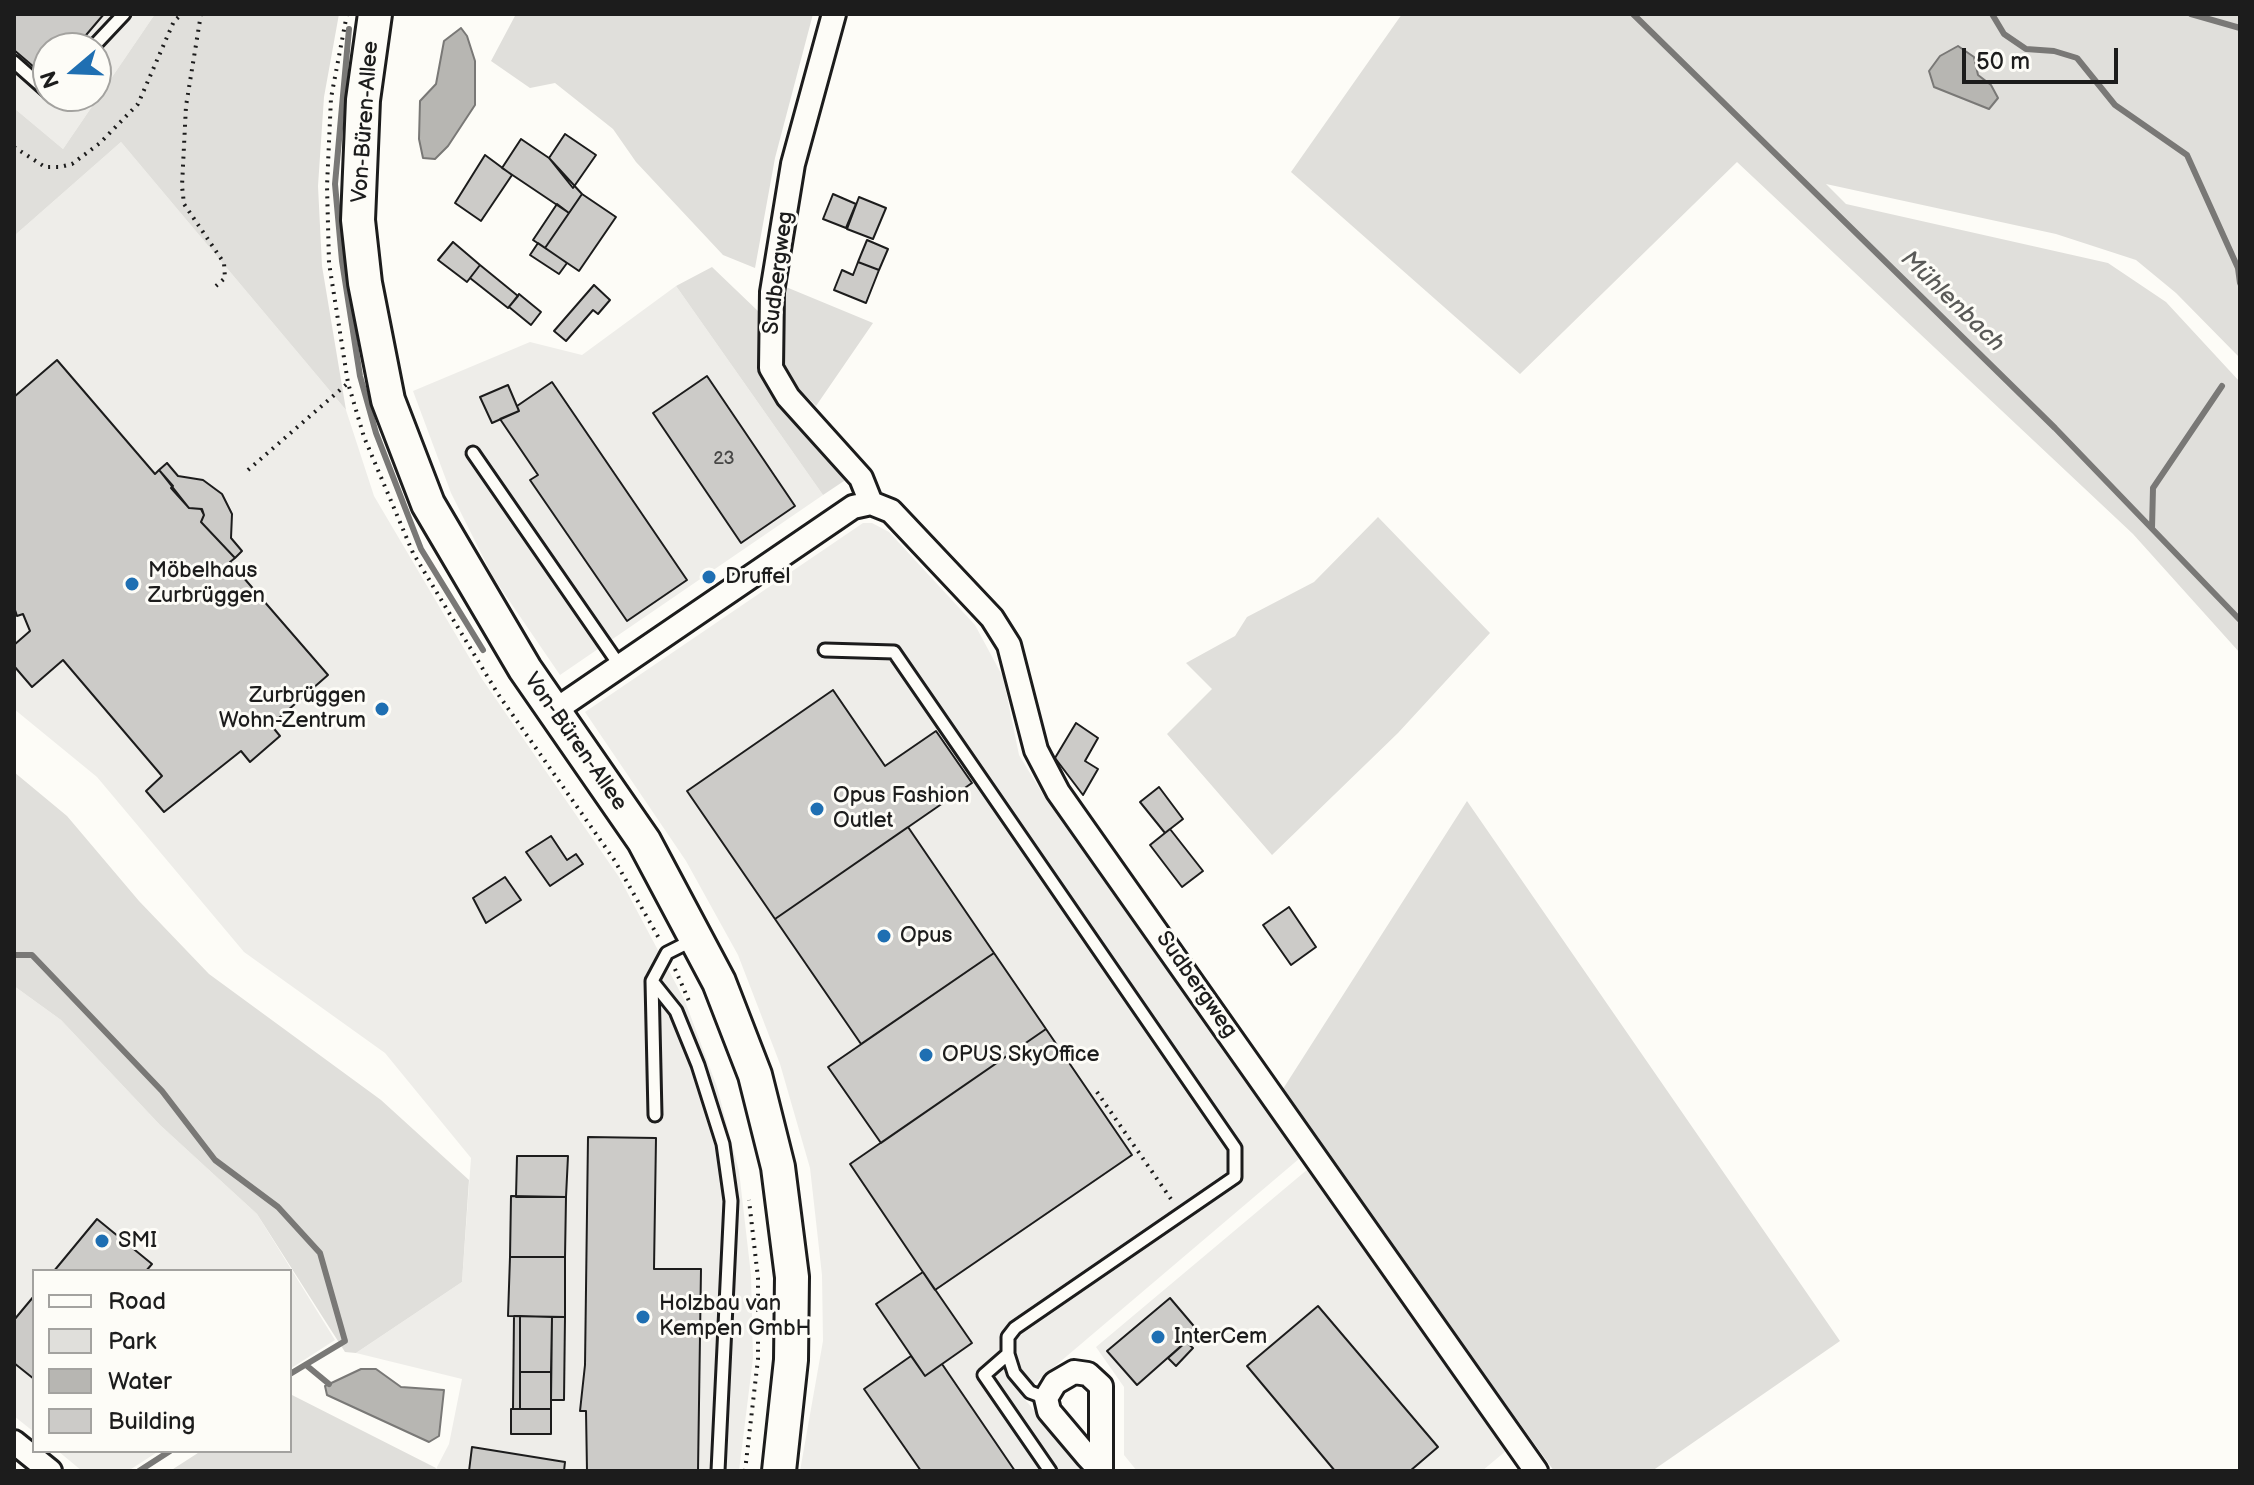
<!DOCTYPE html>
<html>
<head>
<meta charset="utf-8">
<style>
	body { margin:0 }
	#map { position:relative; width:2254px; height:1485px; overflow:hidden; background:#fdfcf7; font-family:"Balsamiq Sans",sans-serif }
	canvas { display:block }
	.frame { position:absolute; inset:0; border:16px solid #1c1c1c; pointer-events:none }
	.legend { position:absolute; left:32px; top:1269px; width:260px; height:184px; box-sizing:border-box; background:#fdfcf7; border:2px solid #a3a29f; margin:0; padding:10px 14px; list-style:none; font-size:24px; color:#1c1c1c }
	.legend li { display:flex; align-items:center; gap:16px; height:40px }
	.legend b { width:40px; border:2px solid #a3a29f }
	.north { position:absolute; left:32px; top:32px; width:80px; height:80px; box-sizing:border-box; background:#fdfcf7; border:2px solid #a3a29f; border-radius:50%; rotate:251deg; font-size:22px; font-weight:700; line-height:32px; text-align:center; color:#1c1c1c }
	.north::after { content:''; display:block; margin:auto; width:28px; height:36px; background:#1f6fb2; clip-path:polygon(50% 0,100% 100%,50% 72%,0 100%) }
	.scale { position:absolute; left:1962px; top:48px; width:156px; height:36px; box-sizing:border-box; border:4px solid #1c1c1c; border-top:0; padding-left:10px; font-size:24px; line-height:28px; white-space:nowrap; color:#1c1c1c; -webkit-text-stroke:6px #fdfcf7; paint-order:stroke }
</style>
</head>
<body>
<div id="map">
<canvas width="2254" height="1485"></canvas>
<div class="frame"></div>
<ul class="legend">
<li><b style="height:10px;background:#fdfcf7"></b>Road</li>
<li><b style="height:22px;background:#e0dfdb"></b>Park</li>
<li><b style="height:22px;background:#b7b6b2"></b>Water</li>
<li><b style="height:22px;background:#cccbc8"></b>Building</li>
</ul>
<div class="north">N</div>
<div class="scale">50 m</div>
</div>
<script>
const g = document.querySelector('canvas').getContext('2d');
g.lineJoin = 'round';
function paint(path, color) { g.fillStyle = color; g.fill(path, 'evenodd'); }
const shape = rows => new Path2D(rows.map(r => 'M' + r).join(''));
function stroke(path, color, width, dash) { g.strokeStyle = color; g.lineWidth = width; g.lineCap = dash ? 'butt' : 'round'; g.setLineDash(dash || []); g.stroke(path); }
function write(font, color, halo, rows, align = 'center') {
  g.font = font + ' "Balsamiq Sans",sans-serif'; g.lineWidth = 6; g.setLineDash([]); g.textBaseline = 'middle'; g.strokeStyle = halo; g.fillStyle = color; for (const [text, x, y, turn = 0] of rows) {
    g.save(); g.translate(x, y); g.rotate((+turn || 0) * Math.PI / 180); g.textAlign = isNaN(turn) ? turn : align; if (halo) g.strokeText(text, 0, 0); g.fillText(text, 0, 0); g.restore();
  }
}
paint(shape([
	[14,14,155,14,63,149,14,108],
	[48,48,96,48,96,96,48,96],
	[121,142,346,410,374,496,482,679,619,877,685,1001,717,1087,739,1171,751,1275,753,1358,739,1471,435,1471,449,1444,462,1379,356,1353,462,1282,471,1158,385,1053,244,952,97,777,14,709,14,236],
	[676,286,823,495,560,675,493,577,451,493,413,391,530,342,582,355],
	[863,523,872,523,889,532,975,625,1003,677,1019,755,1047,801,1300,1158,1021,1395,1086,1471,800,1471,823,1341,822,1275,810,1168,780,1064,738,955,686,861,585,712],
	[14,986,61,1020,160,1125,257,1214,335,1340,290,1369,290,1271,34,1271,34,1432,14,1416],
	[1308,1169,1507,1450,1482,1471,1137,1471,1124,1455,1124,1387,1096,1347],
	[58,1451,159,1451,128,1471,82,1471]
]), '#eeede9');
paint(shape([
	[155,14,339,14,324,97,318,186,322,266,346,410,121,142,14,236,14,108,63,149],
	[516,14,813,14,775,158,755,268,723,255,636,162,613,129,555,83,530,88,491,61],
	[1402,14,2240,14,2240,358,2176,293,2136,260,2056,234,1826,184,1846,204,2108,263,2166,302,2240,382,2240,653,2133,534,1737,162,1520,374,1291,172],
	[712,267,759,312,761,371,779,405,847,479,823,495,676,286],
	[786,287,873,323,816,406,788,378,782,363,781,328],
	[1378,517,1490,633,1398,733,1272,855,1167,734,1212,689,1186,663,1235,636,1247,617,1314,582],
	[14,772,67,816,139,901,209,974,381,1100,469,1180,462,1282,356,1353,345,1352,257,1214,160,1125,61,1020,14,986],
	[1467,801,1840,1341,1652,1471,1554,1471,1281,1092],
	[290,1394,436,1468,435,1471,170,1471,201,1451,290,1451]
]), '#e0dfdb');
const water = shape([
	[461,28,467,36,475,61,475,105,448,146,435,159,423,158,419,139,420,101,436,84,444,41,461,28],
	[1958,46,1974,57,1978,75,1991,85,1998,98,1989,109,1934,87,1929,71,1940,56,1958,46],
	[361,1369,376,1369,401,1387,444,1390,439,1436,429,1442,327,1395,325,1386,361,1369]
]);
paint(water, '#b7b6b2');
stroke(water, '#797876', 2);
stroke(shape([
	[1633,14,2055,428,2240,620],
	[1992,14,2004,34,2026,49,2054,51,2077,58,2115,105,2187,155,2238,268,2240,283],
	[2191,14,2240,28],
	[349,29,335,184,342,261,360,376,376,433,421,549,483,650],
	[2152,528,2153,488,2222,386],
	[14,955,32,955,162,1091,215,1160,278,1207,320,1253,345,1341,290,1374],
	[306,1365,329,1384],
	[139,1471,170,1451]
]), '#797876', 6);
const building = shape([
	[14,14,104,14,75,48,48,48,48,79,14,50,14,14],
	[565,134,596,155,573,188,549,158,565,134],
	[521,139,549,158,582,194,569,213,502,168,521,139],
	[485,155,512,175,481,221,455,203,485,155],
	[582,194,616,217,579,271,545,248,582,194],
	[833,194,856,204,846,228,823,219,833,194],
	[859,197,886,208,873,239,847,229,859,197],
	[557,204,569,213,545,248,533,240,557,204],
	[867,240,888,249,879,270,858,262,867,240],
	[453,242,480,265,467,282,438,260,453,242],
	[538,243,567,263,559,274,530,255,538,243],
	[858,262,879,270,866,303,834,290,842,270,853,275,858,262],
	[480,265,518,296,508,308,470,278,480,265],
	[594,285,610,300,598,314,593,310,566,341,554,331,594,285],
	[519,294,541,312,531,325,509,307,519,294],
	[57,360,155,474,159,470,189,508,202,509,204,515,201,522,235,558,230,562,328,675,271,725,280,736,250,762,241,751,164,812,146,791,162,776,63,660,32,687,14,666,14,645,30,631,23,614,17,616,14,607,14,397,57,360],
	[707,376,795,506,741,543,653,413,707,376],
	[552,382,687,580,627,621,530,480,538,475,500,419,519,411,517,406,552,382],
	[508,385,519,411,492,423,480,397,508,385],
	[167,463,178,476,203,480,222,494,232,514,231,538,242,551,235,558,201,522,204,515,201,509,189,508,171,488,173,486,159,470,167,463],
	[833,690,885,766,936,731,972,783,775,919,687,791,833,690],
	[1076,723,1098,738,1085,761,1098,769,1083,795,1055,758,1076,723],
	[1159,787,1183,819,1165,833,1140,802,1159,787],
	[908,827,994,953,861,1044,775,919,908,827],
	[1170,829,1203,871,1182,887,1150,845,1170,829],
	[551,836,567,860,576,854,583,864,550,886,526,852,551,836],
	[505,877,521,900,486,923,473,898,505,877],
	[1289,907,1316,947,1291,965,1263,925,1289,907],
	[994,953,1046,1029,881,1143,828,1067,994,953],
	[1046,1029,1132,1155,935,1290,850,1164,1046,1029],
	[588,1137,656,1138,654,1269,701,1269,698,1471,587,1471,586,1411,580,1411,585,1365,588,1137],
	[517,1156,568,1156,566,1197,516,1197,517,1156],
	[511,1196,566,1197,565,1257,510,1257,511,1196],
	[97,1219,152,1264,146,1271,54,1271,97,1219],
	[510,1257,565,1257,565,1317,508,1316,510,1257],
	[923,1272,972,1343,925,1376,876,1304,923,1272],
	[34,1296,34,1379,14,1363,14,1320,34,1296],
	[1170,1298,1198,1331,1137,1385,1107,1351,1170,1298],
	[1318,1306,1438,1447,1410,1471,1335,1471,1247,1366,1318,1306],
	[514,1316,520,1316,520,1409,513,1409,514,1316],
	[520,1316,552,1317,551,1372,520,1372,520,1316],
	[552,1317,565,1317,564,1400,551,1400,552,1317],
	[1186,1342,1193,1348,1176,1366,1168,1358,1186,1342],
	[911,1356,925,1376,942,1364,1015,1471,921,1471,864,1389,911,1356],
	[520,1372,551,1372,551,1409,520,1409,520,1372],
	[511,1409,551,1409,551,1434,511,1434,511,1409],
	[472,1447,565,1462,564,1471,469,1471,472,1447]
]);
paint(building, '#cccbc8');
stroke(building, '#1c1c1c', 2);
const lane = shape([
	[92,48,124,14],
	[14,62,48,92],
	[473,453,620,666],
	[825,650,894,652,1235,1148,1235,1177,1015,1328,1008,1337,1008,1354,1014,1373,1030,1392,1046,1398],
	[652,981,676,1011,698,1065,723,1144,731,1201,718,1471],
	[655,1115,652,981,667,953,693,940],
	[1008,1354,984,1375,1050,1471]
]);
const street = shape([
	[834,14,793,164,772,292,771,368,788,397,861,478,871,503],
	[554,711,853,507,871,503,891,511,992,618,1009,645,1036,750,1058,792,1536,1471],
	[14,1442,50,1471],
	[1101,1470,1101,1386,1088,1374,1074,1372,1055,1383,1046,1398,1049,1411,1087,1456,1101,1471]
]);
const secondary = shape([
	[375,14,363,100,358,220,365,283,388,400,428,504,525,669,644,841,719,982,755,1075,778,1167,792,1277,791,1360,779,1471]
]);
stroke(lane, '#1c1c1c', 17);
stroke(street, '#1c1c1c', 28);
stroke(secondary, '#1c1c1c', 38);
stroke(shape([
	[201,14,186,106,182,186,184,204,224,263,225,278,216,286],
	[347,14,331,98,327,186,329,263,348,383,364,437,413,553,498,694,615,861,660,940],
	[14,147,45,167,60,167,72,164,100,143,138,104,174,21,182,14],
	[248,470,348,383],
	[675,969,689,1001],
	[1097,1092,1173,1202],
	[745,1471,758,1359,758,1278,749,1200]
]), '#1c1c1c', 4, [2, 6]);
stroke(lane, '#fdfcf7', 11);
stroke(street, '#fdfcf7', 22);
stroke(secondary, '#fdfcf7', 32);
for (const [x, y, r, color] of [
	[709,577,8,"#1f6fb2"],
	[132,584,8,"#1f6fb2"],
	[382,709,8,"#1f6fb2"],
	[817,809,8,"#1f6fb2"],
	[884,936,8,"#1f6fb2"],
	[926,1055,8,"#1f6fb2"],
	[102,1241,8,"#1f6fb2"],
	[643,1317,8,"#1f6fb2"],
	[1158,1337,8,"#1f6fb2"]
]) { const dot = new Path2D(); dot.arc(x, y, r, 0, 2 * Math.PI); g.fillStyle = color; g.fill(dot); stroke(dot, '#fdfcf7', 3); }
write('18px', '#484847', null, [
	["23",724,459]
]);
write('22px', '#1c1c1c', '#fdfcf7', [
	["Von-Büren-Allee",366,122,-86],
	["Sudbergweg",779,273,-83],
	["Von-Büren-Allee",575,742,55],
	["Sudbergweg",1196,985,55]
]);
write('22px', '#1c1c1c', '#fdfcf7', [
	["Möbelhaus",148,571],
	["Zurbrüggen",148,596],
	["Druffel",725,577],
	["Zurbrüggen",366,696,"right"],
	["Wohn-Zentrum",366,721,"right"],
	["Opus Fashion",833,796],
	["Outlet",833,821],
	["Opus",900,936],
	["OPUS SkyOffice",942,1055],
	["SMI",118,1241],
	["Holzbau van",659,1304],
	["Kempen GmbH",659,1329],
	["InterCem",1174,1337]
], 'left');
write('italic 24px', '#5a5a58', '#fdfcf7', [
	["Mühlenbach",1952,302,44]
]);
</script>
</body>
</html>
